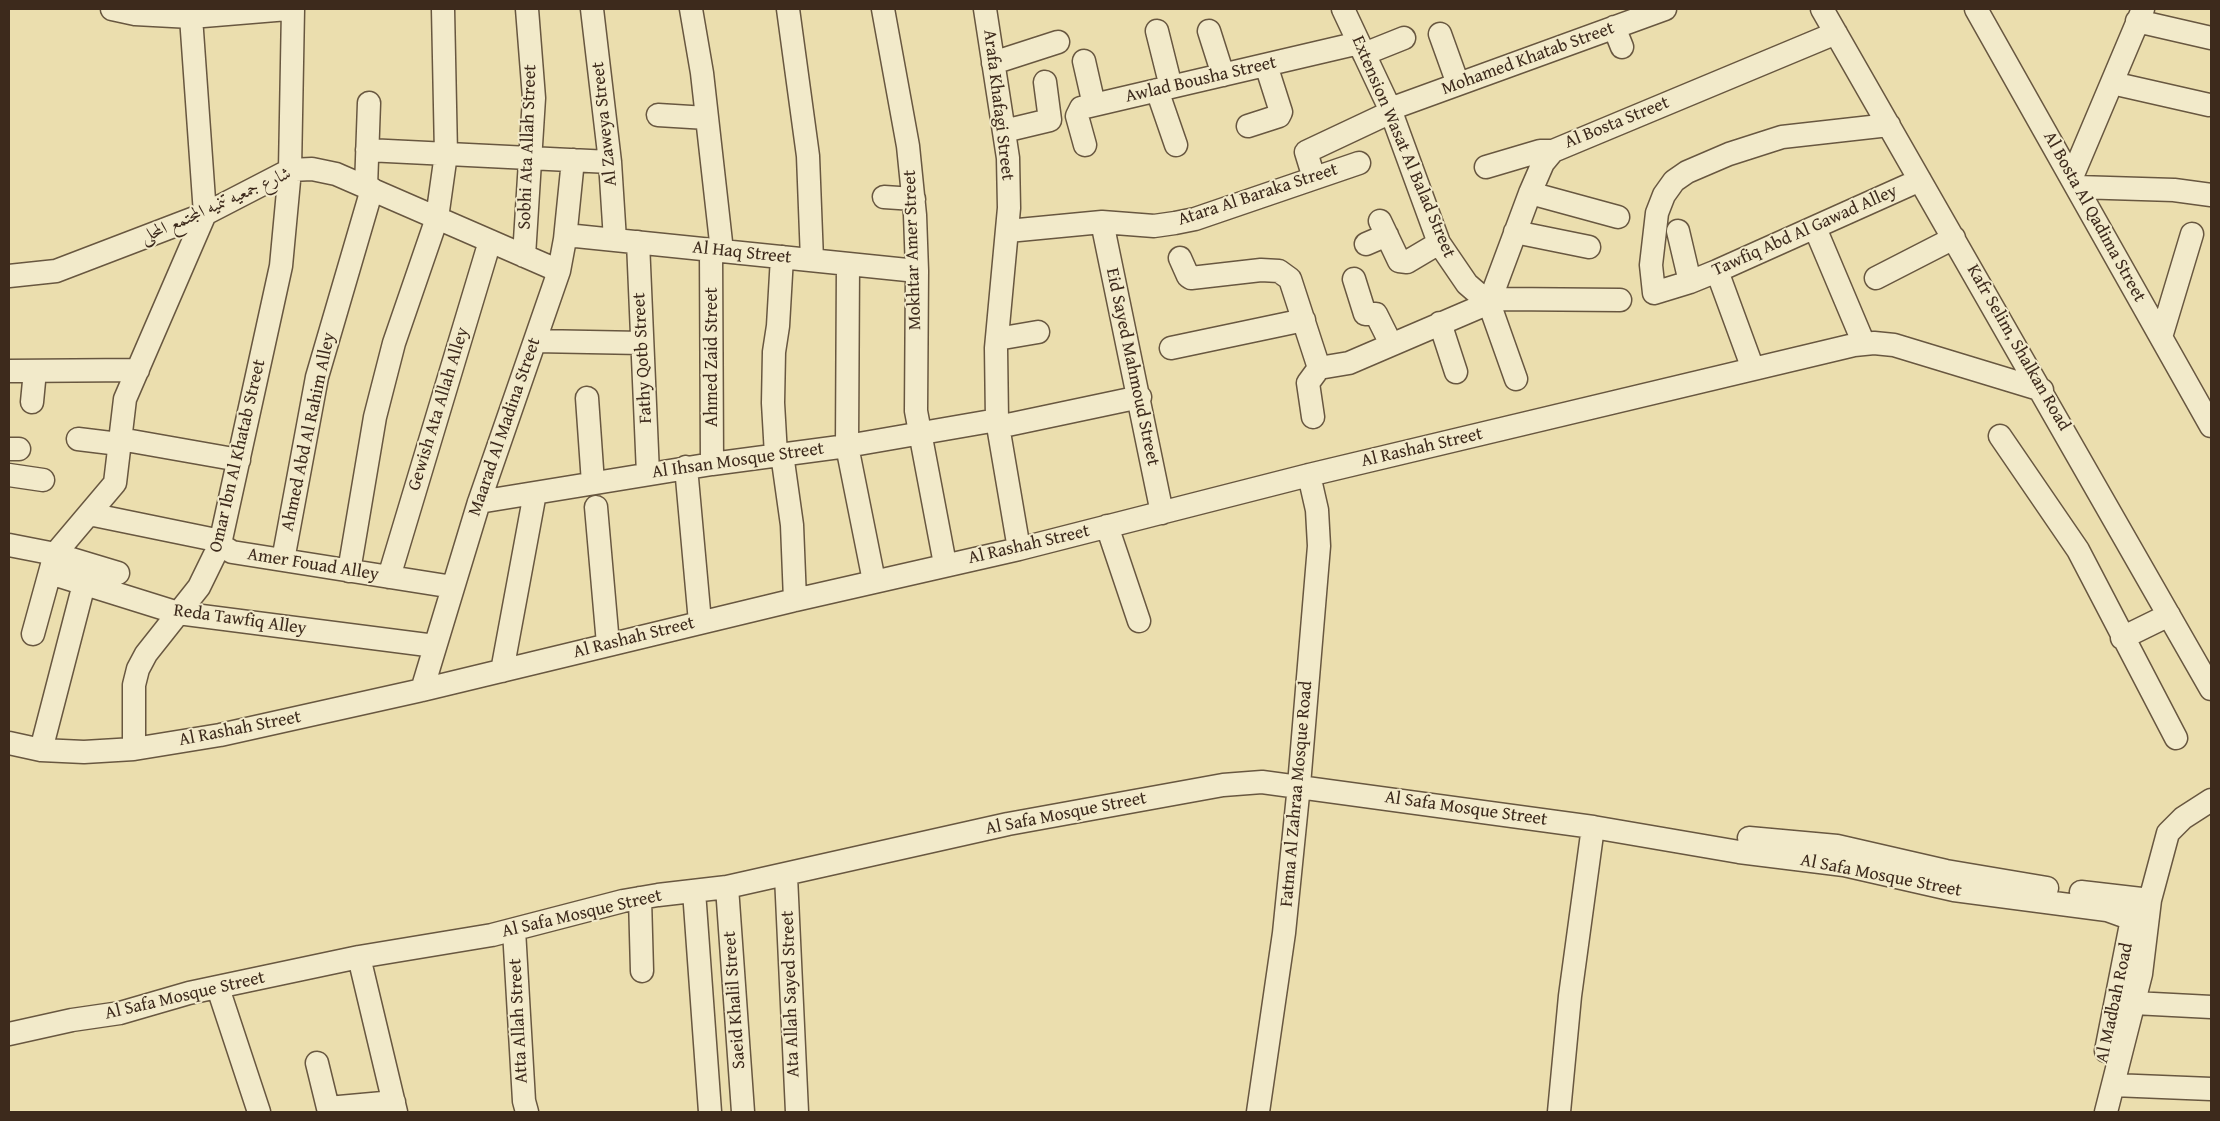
<!DOCTYPE html>
<html>
<head>
<meta charset="utf-8">
<style>
	body { margin:0 }
	#map { position:relative; width:2220px; height:1121px; overflow:hidden; background:#ebdeae; font-family:"Gentium Book Plus",serif }
	canvas { display:block }
	.frame { position:absolute; inset:0; border:10px solid #3d2a1c; pointer-events:none }
</style>
</head>
<body>
<div id="map">
<canvas width="2220" height="1121"></canvas>
<div class="frame"></div>
</div>
<script>
const g = document.querySelector('canvas').getContext('2d');
g.lineJoin = 'round';
const shape = rows => new Path2D(rows.map(r => 'M' + r).join(''));
function stroke(path, color, width, dash) { g.strokeStyle = color; g.lineWidth = width; g.lineCap = dash ? 'butt' : 'round'; g.setLineDash(dash || []); g.stroke(path); }
function write(font, color, halo, rows, align = 'center') {
  g.font = font + ' "Gentium Book Plus",Amiri,serif'; g.lineWidth = 4; g.setLineDash([]); g.textBaseline = 'middle'; g.strokeStyle = halo; g.fillStyle = color; for (const [text, x, y, turn = 0] of rows) {
    g.save(); g.translate(x, y); g.rotate((+turn || 0) * Math.PI / 180); g.textAlign = isNaN(turn) ? turn : align; if (halo) g.strokeText(text, 0, 0); g.fillText(text, 0, 0); g.restore();
  }
}
const minor = shape([
	[112,9,135,14,191,17,288,9],
	[592,9,610,162,615,240],
	[691,9,702,73,722,251],
	[788,9,808,156,812,260],
	[883,9,908,146,915,215,917,271,916,411,945,564],
	[985,9,1008,158,1009,208,996,348,997,420,1019,549],
	[1343,9,1390,109,1439,243,1467,284,1489,303],
	[1822,9,2211,689],
	[1976,9,2211,426],
	[2137,21,2211,38],
	[1614,27,1622,47],
	[1157,31,1171,87],
	[1209,31,1223,75],
	[1440,34,1458,84],
	[1364,54,1404,38],
	[1084,61,1094,105],
	[993,63,1058,42],
	[2112,83,2209,105],
	[1157,90,1176,145],
	[1390,109,1665,9],
	[658,115,707,118],
	[1889,125,1782,137,1729,154,1687,172,1674,181,1664,195,1657,213,1651,265,1654,293,1690,282,1717,271,1920,180],
	[1248,126,1279,116,1281,112,1266,65],
	[1004,131,1050,120,1045,82],
	[1085,145,1077,116,1081,108,1359,43],
	[367,150,610,162],
	[1486,167,1540,151,1553,151],
	[2072,177,2143,9],
	[1314,178,1306,152,1391,112],
	[366,187,369,103],
	[2077,187,2174,190,2211,195],
	[1530,193,1618,217],
	[884,197,914,199],
	[1380,221,1399,261,1407,262,1439,243],
	[1102,222,1162,513],
	[1815,228,1864,344],
	[1008,231,1102,222,1154,226,1175,223,1195,219,1359,163],
	[1678,231,1690,282],
	[1515,232,1589,247],
	[566,235,917,271],
	[638,242,648,474],
	[1366,244,1387,235],
	[711,250,712,464],
	[524,256,534,98,527,9],
	[1180,258,1188,276,1191,278,1261,270,1279,271,1290,279,1319,368,1308,383,1313,417],
	[848,264,847,446,874,581],
	[1717,271,1753,369],
	[9,276,56,271,205,214,290,170,312,169,336,174,559,271],
	[1876,278,1954,238],
	[1354,279,1365,314,1376,314,1391,344],
	[1489,303,1530,193,1543,163,1553,151,1836,33],
	[1489,303,1516,379],
	[1440,323,1456,372],
	[2161,337,2192,234],
	[997,339,1038,332],
	[535,341,642,343],
	[1171,348,1304,320],
	[1319,368,1349,363,1489,303,1502,299,1620,300],
	[9,371,138,370],
	[587,398,593,483],
	[32,402,35,371],
	[998,427,1140,397],
	[2000,436,2078,550,2176,738],
	[78,439,119,444],
	[120,439,239,460],
	[9,449,19,449],
	[782,454,792,525,795,600],
	[776,455,773,403,774,352,778,326,782,257],
	[686,467,700,622],
	[9,475,43,480],
	[479,502,712,464,847,446,997,420],
	[596,507,608,644],
	[89,514,211,539,232,552,453,587],
	[1107,526,1139,621],
	[9,545,55,554,118,573],
	[283,560,317,377,372,189],
	[349,571,375,417,394,343,437,218,446,154,443,9],
	[50,573,178,613,435,646],
	[389,577,490,241],
	[33,634,55,554,115,483,125,399,205,214,191,17],
	[2122,638,2169,615],
	[502,671,535,493],
	[422,690,479,502,559,271,565,239,573,160],
	[9,743,41,750,84,752,134,749,220,735,422,690,795,600,1019,549,1309,475,1854,345,1874,343,1894,345,2042,390],
	[134,749,134,685,138,669,146,654,199,587,220,544,281,266,290,170,293,9],
	[41,750,84,584],
	[1749,838,1837,846,1946,871,2047,888],
	[786,876,797,1112],
	[727,887,743,1112],
	[694,891,710,1112],
	[2081,892,2150,900],
	[640,898,642,971],
	[514,930,524,1101,527,1112],
	[359,957,396,1112],
	[218,988,259,1112],
	[2134,1003,2211,1007],
	[9,1034,72,1020,120,1013,189,993,359,957,492,935,623,901,658,895,727,887,1008,824,1223,785,1262,782,1593,827,1739,852,1844,865,1954,890,2107,910,2132,919],
	[2106,1051,2132,919,2139,907],
	[317,1063,328,1108,394,1102],
	[2113,1085,2211,1089],
	[1258,1112,1284,933,1299,785,1319,546,1317,510,1309,475],
	[1559,1112,1570,996,1593,827],
	[2106,1112,2141,974,2150,900,2168,833,2183,818,2211,800]
]);
stroke(minor, '#685740', 25);
stroke(minor, '#f2eaca', 22);
write('18px', '#3d2a1c', '#f2eaca', [
	["Mohamed Khatab Street",1528,59,-20],
	["Awlad Bousha Street",1201,80,-13],
	["Arafa Khafagi Street",998,105,83],
	["Al Bosta Street",1617,123,-22],
	["Al Zaweya Street",605,124,-96],
	["Sobhi Ata Allah Street",528,147,-88],
	["Extension Wasat Al Balad Street",1403,147,67],
	["Atara Al Baraka Street",1258,195,-18],
	["شارع جمعيه تنميه المجتمع المحلى",216,206,-24],
	["Al Bosta Al Qadima Street",2094,217,61],
	["Tawfiq Abd Al Gawad Alley",1805,231,-24],
	["Mokhtar Amer Street",913,250,-92],
	["Al Haq Street",742,253,6],
	["Kafr Selim, Shalkan Road",2018,348,60],
	["Ahmed Zaid Street",712,357,-90],
	["Fathy Qotb Street",643,358,-93],
	["Eid Sayed Mahmoud Street",1132,367,78],
	["Gewish Ata Allah Alley",439,409,-73],
	["Maarad Al Madina Street",505,427,-71],
	["Ahmed Abd Al Rahim Alley",309,432,-78],
	["Al Rashah Street",1422,448,-13],
	["Omar Ibn Al Khatab Street",238,456,-77],
	["Al Ihsan Mosque Street",738,461,-8],
	["Al Rashah Street",1029,545,-13],
	["Amer Fouad Alley",313,565,9],
	["Reda Tawfiq Alley",240,620,8],
	["Al Rashah Street",634,638,-14],
	["Al Rashah Street",240,729,-11],
	["Fatma Al Zahraa Mosque Road",1297,794,-85],
	["Al Safa Mosque Street",1466,809,8],
	["Al Safa Mosque Street",1066,814,-11],
	["Al Safa Mosque Street",1881,876,11],
	["Al Safa Mosque Street",582,914,-13],
	["Ata Allah Sayed Street",791,994,-92],
	["Al Safa Mosque Street",185,996,-13],
	["Saeid Khalil Street",735,1000,-94],
	["Al Madbah Road",2115,1003,-78],
	["Atta Allah Street",519,1021,-93]
]);
</script>
</body>
</html>
